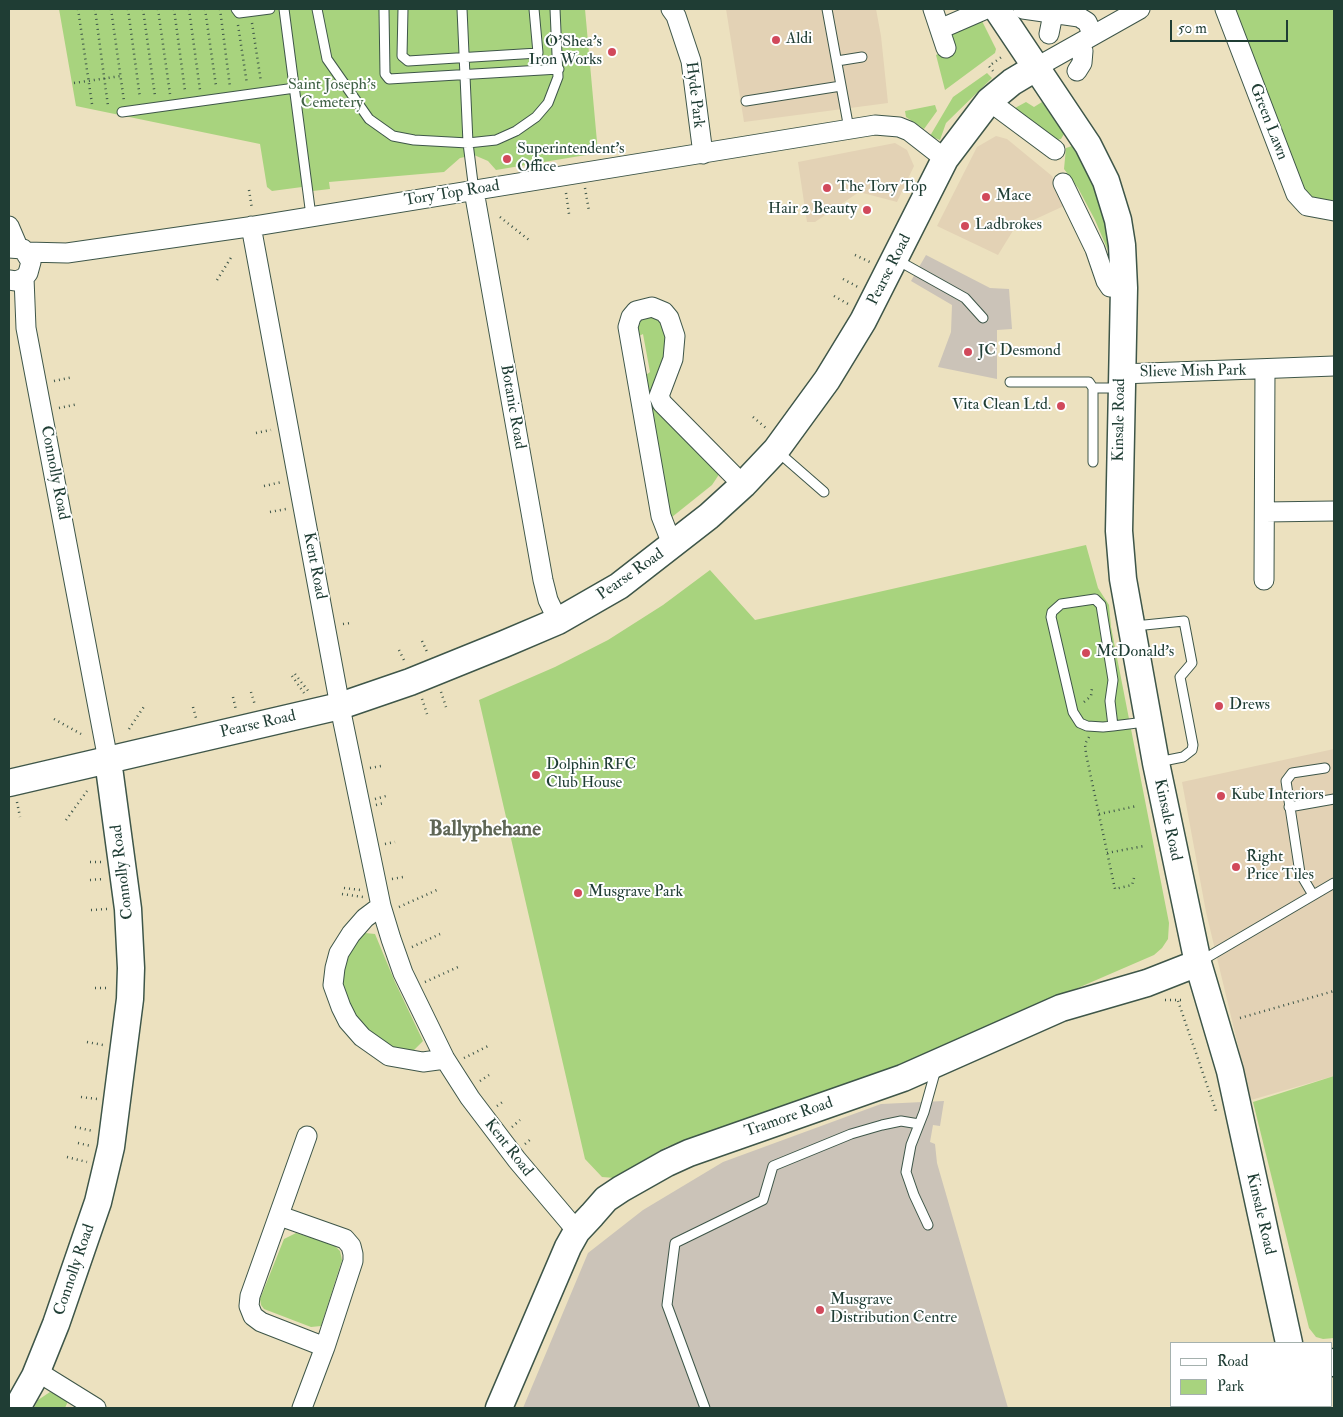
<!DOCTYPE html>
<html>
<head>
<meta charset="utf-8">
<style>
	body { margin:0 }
	#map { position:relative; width:1343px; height:1417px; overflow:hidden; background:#ece1bf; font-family:"IM FELL Double Pica",serif }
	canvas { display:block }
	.frame { position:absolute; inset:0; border:10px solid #1f3d34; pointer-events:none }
	.legend { position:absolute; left:1170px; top:1342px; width:162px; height:65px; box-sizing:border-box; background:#fff; border:1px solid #a5b1ae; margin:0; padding:6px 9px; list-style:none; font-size:15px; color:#1f3d34 }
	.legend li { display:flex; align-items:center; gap:10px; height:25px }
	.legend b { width:25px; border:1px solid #a5b1ae }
	.scale { position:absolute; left:1170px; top:20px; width:118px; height:22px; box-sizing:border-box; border:2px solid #1f3d34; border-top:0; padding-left:6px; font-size:15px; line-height:18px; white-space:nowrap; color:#1f3d34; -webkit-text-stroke:4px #fff; paint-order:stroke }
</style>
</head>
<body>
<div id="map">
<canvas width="1343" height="1417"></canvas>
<div class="frame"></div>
<ul class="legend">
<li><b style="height:6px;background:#fff"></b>Road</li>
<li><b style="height:14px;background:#a8d37e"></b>Park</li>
</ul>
<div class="scale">50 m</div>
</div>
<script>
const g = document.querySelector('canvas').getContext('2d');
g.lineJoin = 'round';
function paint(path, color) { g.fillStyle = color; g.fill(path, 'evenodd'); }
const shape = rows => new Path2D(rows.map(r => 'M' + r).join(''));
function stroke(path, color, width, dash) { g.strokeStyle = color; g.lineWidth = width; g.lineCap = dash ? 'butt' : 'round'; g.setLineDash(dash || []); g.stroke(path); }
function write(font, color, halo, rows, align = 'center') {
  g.font = font + ' "IM FELL Double Pica",serif'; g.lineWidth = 4; g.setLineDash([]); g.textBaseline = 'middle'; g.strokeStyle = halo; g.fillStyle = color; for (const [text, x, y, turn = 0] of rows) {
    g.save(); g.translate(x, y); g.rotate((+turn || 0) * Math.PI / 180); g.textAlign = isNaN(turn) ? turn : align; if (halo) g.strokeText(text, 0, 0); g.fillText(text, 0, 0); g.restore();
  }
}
paint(shape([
	[726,9,876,9,881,36,888,103,744,122],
	[996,136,1007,139,1052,176,1066,205,1014,229,998,255,937,226,977,147],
	[895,143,907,150,914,166,897,202,859,192,815,222,807,222,798,162],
	[1334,749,1334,1076,1251,1100,1206,912,1182,782]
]), '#e3d2b5');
paint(shape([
	[926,255,990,288,1009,289,1012,329,997,330,997,379,938,367,951,332,952,305,911,281],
	[944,1101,940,1126,933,1125,930,1142,935,1144,937,1163,1008,1408,523,1408,588,1253,643,1210,723,1162,881,1104]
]), '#cbc3b8');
paint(shape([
	[59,9,585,9,598,153,496,170,488,161,474,155,460,158,444,172,329,182,330,189,304,192,302,187,272,191,267,187,260,144,76,106],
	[1235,9,1334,9,1334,200,1320,200,1312,198,1304,188],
	[981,19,996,49,995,53,945,90,936,55,954,46,951,34],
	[987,73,992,78,946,123,940,140,930,136,953,97],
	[1026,102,1034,107,1042,102,1064,134,1061,139,1057,140,1015,108],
	[935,105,937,111,924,129,906,117,905,111],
	[1072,146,1096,187,1105,212,1109,253,1095,220,1078,188,1064,169,1066,148],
	[658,315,672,337,654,390,648,392,641,379,650,372,643,334,635,338,639,317],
	[653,402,718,469,718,476,712,485,672,517,665,515,649,403],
	[1086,545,1098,588,1109,605,1111,627,1169,923,1168,939,1162,948,1154,955,879,1074,666,1147,615,1178,602,1177,585,1159,479,700,555,667,608,640,663,605,710,570,755,620],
	[365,933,375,934,395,982,423,1041,414,1050,400,1053,362,1029,344,996,341,969,356,936],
	[1334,1076,1334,1338,1323,1339,1316,1337,1309,1328,1253,1102],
	[296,1233,333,1244,340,1251,342,1260,321,1326,311,1327,264,1309,261,1305,260,1299,284,1239],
	[50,1392,69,1399,65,1408,34,1408,38,1400]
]), '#a8d37e');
const lane = shape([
	[236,9,239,13,270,9],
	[284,9,311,216],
	[317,9,327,59,369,119,393,136,414,140,468,143,496,140,516,131,536,117,548,103,558,77,555,9],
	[403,9,402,56,408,61,538,53,534,9],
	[462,9,468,143,474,191],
	[827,9,849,129],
	[384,10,385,74,389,79,559,69],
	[837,61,862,57],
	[746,101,841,86],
	[122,112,295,88],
	[897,260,965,298,983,318],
	[1010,382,1089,382,1093,388,1093,462],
	[1093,388,1120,388],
	[777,451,824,492],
	[1135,626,1184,621,1192,663,1180,677,1193,745,1192,750,1183,757,1158,762],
	[1113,726,1110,701,1113,680,1101,605,1095,599,1061,604,1052,612,1051,617,1073,712,1080,723,1087,726,1103,727,1113,726,1145,722],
	[1289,807,1334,799],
	[1313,895,1300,873,1286,781,1292,773,1325,768],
	[1201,961,1334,883],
	[928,1225,914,1195,906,1172,911,1145,924,1112,936,1069],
	[705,1408,667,1305,675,1243,763,1200,773,1166,851,1134,882,1125,901,1121,919,1124]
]);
const street = shape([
	[671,9,676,16,691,61,703,154],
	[933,9,946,48],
	[1023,9,1079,17,1087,22,1093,35],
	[1225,9,1296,194,1307,206,1334,211],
	[940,29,986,9],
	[1049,34,1053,14],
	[1037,67,1140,9],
	[1077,71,1082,63,1083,51,1079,44],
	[989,101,1055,150],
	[1063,183,1095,249,1106,281,1110,287,1124,288],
	[474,191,543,580,548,600,558,621],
	[9,226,18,247],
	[251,226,342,717,381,906,391,939,403,973,445,1059,470,1098,517,1160,577,1231],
	[9,248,23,249,31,262,28,273,24,278,16,281,9,280],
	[26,252,67,253,255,226,875,125,899,127,909,131,945,159],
	[24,278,26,328,108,760],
	[1121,374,1334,366],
	[1265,512,1334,511],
	[675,543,668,534,661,516,628,327,631,317,636,311,652,307,664,312,669,318,675,336,673,359,659,396,662,403,743,485],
	[1264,580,1265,370],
	[381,906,365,918,351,934,339,953,335,968,333,985,341,1007,348,1021,362,1037,389,1056,423,1062,445,1059],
	[307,1136,250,1296,249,1306,253,1316,261,1322,325,1347],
	[280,1216,345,1239,351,1246,353,1254,353,1261,325,1347,302,1408],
	[35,1376,46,1377,96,1408]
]);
const secondary = shape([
	[997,9,1088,145,1106,181,1118,220,1122,245,1124,288,1119,531,1123,579,1156,763,1198,963,1230,1071,1289,1343],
	[9,783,340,706,410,682,504,644,558,621,619,586,709,516,743,485,776,450,827,380,863,321,945,159,989,101,1012,82,1037,67],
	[1332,1363,1334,1362],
	[1301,1406,1301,1408],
	[17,1408,35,1376,56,1324,98,1202,111,1147,130,999,131,968,128,909,108,760],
	[499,1408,568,1247,577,1231,592,1215,606,1199,621,1189,667,1163,689,1153,903,1078,1061,1008,1147,983,1198,963]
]);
stroke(lane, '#3e5649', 11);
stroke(street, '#3e5649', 21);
stroke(secondary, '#3e5649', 29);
stroke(shape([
	[78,9,92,104],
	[95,9,108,106],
	[111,9,124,101],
	[128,9,140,98],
	[143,9,155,96],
	[158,9,170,94],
	[174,9,185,91],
	[189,9,200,90],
	[205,9,216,86],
	[220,9,230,87],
	[252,23,261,82],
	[238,25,247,84],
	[993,71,989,66,1003,56],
	[74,83,121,76],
	[585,188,589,211],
	[249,190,252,209],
	[566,193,569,214],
	[500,217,529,240],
	[855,255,870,262],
	[843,279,858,287],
	[217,280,232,256],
	[834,296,848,304],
	[54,381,73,377],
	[59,408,78,404],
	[753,417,767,429],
	[256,433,271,430],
	[264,486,282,482],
	[270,512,286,509],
	[343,624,351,623],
	[422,641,428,654],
	[399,650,405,662],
	[295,674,309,692],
	[292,676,304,693],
	[251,692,255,705],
	[441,692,446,707],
	[233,697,236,710],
	[422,699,427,714],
	[1084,702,1091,696,1092,688],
	[193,707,196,718],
	[54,719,81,734],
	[129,729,145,705],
	[1089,737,1085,744,1086,754,1115,889,1132,885,1134,878],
	[370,768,381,766],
	[375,799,386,796],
	[17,802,20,817],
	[376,805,384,803],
	[1099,814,1137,806],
	[66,820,87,791],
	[385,844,395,842],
	[1107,853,1144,846],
	[90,862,101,862],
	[392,879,403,877],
	[90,880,103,879],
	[344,888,360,890],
	[342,894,363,897],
	[399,907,437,890],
	[91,910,107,909],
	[412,947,440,934],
	[425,982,458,967],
	[95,988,109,988],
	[1165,1000,1182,1000],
	[1178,1001,1216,1111],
	[1240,1018,1334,991],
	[87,1042,103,1045],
	[464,1058,488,1046],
	[480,1081,489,1075],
	[81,1097,97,1099],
	[497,1106,504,1101],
	[75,1127,93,1131],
	[512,1127,520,1120],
	[78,1143,91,1146],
	[525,1144,531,1139],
	[67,1157,87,1162]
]), '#3e5649', 2.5, [1, 4]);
stroke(lane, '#fff', 9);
stroke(street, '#fff', 19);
stroke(secondary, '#fff', 26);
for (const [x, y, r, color] of [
	[776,40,5,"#d1495b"],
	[612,52,5,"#d1495b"],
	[507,159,5,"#d1495b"],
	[827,188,5,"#d1495b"],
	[986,197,5,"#d1495b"],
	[867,210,5,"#d1495b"],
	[965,226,5,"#d1495b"],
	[968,352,5,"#d1495b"],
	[1061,406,5,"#d1495b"],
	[1086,653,5,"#d1495b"],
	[1219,706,5,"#d1495b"],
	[536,775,5,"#d1495b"],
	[1221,796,5,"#d1495b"],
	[1236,867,5,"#d1495b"],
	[578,893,5,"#d1495b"],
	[820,1310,5,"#d1495b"]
]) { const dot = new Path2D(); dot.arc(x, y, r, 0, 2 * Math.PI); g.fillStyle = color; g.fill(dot); stroke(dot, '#fff', 2); }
write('16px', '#1f3d34', '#fff', [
	["Aldi",786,40],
	["O'Shea's",602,43,"right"],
	["Iron Works",602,61,"right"],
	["Superintendent's",517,150],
	["Office",517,168],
	["The Tory Top",837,188],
	["Mace",996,197],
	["Hair 2 Beauty",857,210,"right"],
	["Ladbrokes",975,226],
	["JC Desmond",978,352],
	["Vita Clean Ltd.",1051,406,"right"],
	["McDonald's",1096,653],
	["Drews",1229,706],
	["Dolphin RFC",546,766],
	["Club House",546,784],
	["Kube Interiors",1231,796],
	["Right",1246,858],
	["Price Tiles",1246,876],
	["Musgrave Park",588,893],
	["Musgrave",830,1301],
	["Distribution Centre",830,1319]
], 'left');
write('16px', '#416246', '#fff', [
	["Saint Joseph's",332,86],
	["Cemetery",332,104]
]);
write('16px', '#1f3d34', '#fff', [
	["Hyde Park",694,95,83],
	["Green Lawn",1268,122,69],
	["Tory Top Road",452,194,-9],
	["Pearse Road",890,270,-63],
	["Slieve Mish Park",1193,372,-1],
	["Botanic Road",512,407,80],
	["Kinsale Road",1120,420,-89],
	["Connolly Road",54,473,79],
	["Kent Road",314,566,79],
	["Pearse Road",631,575,-35],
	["Pearse Road",258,725,-13],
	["Kinsale Road",1167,820,78],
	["Connolly Road",123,872,-97],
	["Tramore Road",789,1118,-19],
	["Kent Road",508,1148,52],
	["Kinsale Road",1260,1214,77],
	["Connolly Road",75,1270,-71]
]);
write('bold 21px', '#5f6655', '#fff', [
	["Ballyphehane",485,830]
]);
</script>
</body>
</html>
